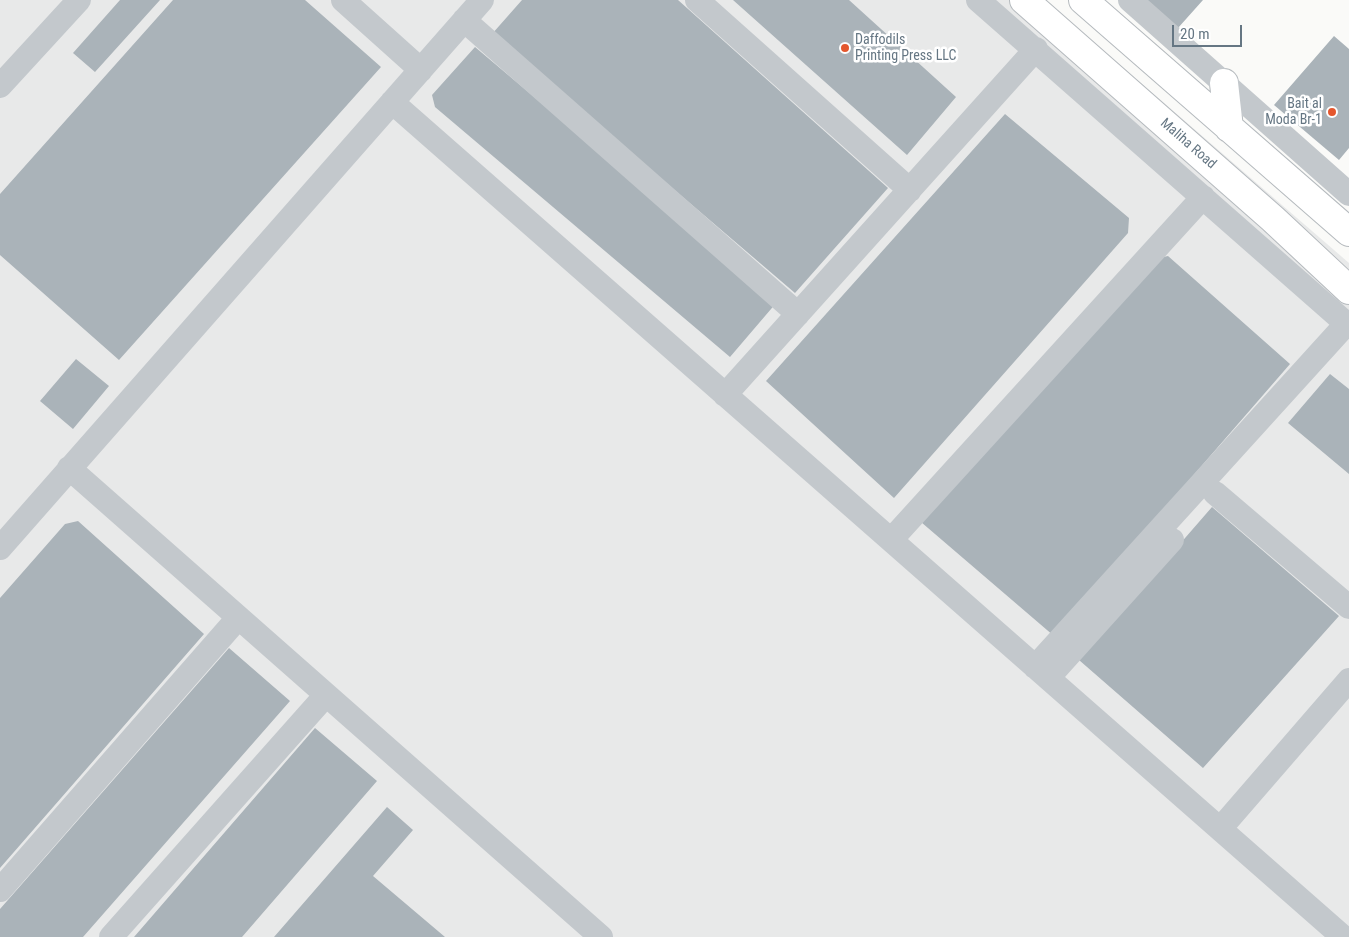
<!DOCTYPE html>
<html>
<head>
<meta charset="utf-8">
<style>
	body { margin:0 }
	#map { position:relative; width:1349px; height:937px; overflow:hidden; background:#fafaf8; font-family:"Roboto Condensed",sans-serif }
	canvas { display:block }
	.scale { position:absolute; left:1172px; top:25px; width:70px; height:22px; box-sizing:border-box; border:2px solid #657683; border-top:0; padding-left:6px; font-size:15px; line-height:18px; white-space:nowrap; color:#657683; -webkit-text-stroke:4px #fff; paint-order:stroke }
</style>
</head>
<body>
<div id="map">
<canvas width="1349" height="937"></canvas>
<div class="scale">20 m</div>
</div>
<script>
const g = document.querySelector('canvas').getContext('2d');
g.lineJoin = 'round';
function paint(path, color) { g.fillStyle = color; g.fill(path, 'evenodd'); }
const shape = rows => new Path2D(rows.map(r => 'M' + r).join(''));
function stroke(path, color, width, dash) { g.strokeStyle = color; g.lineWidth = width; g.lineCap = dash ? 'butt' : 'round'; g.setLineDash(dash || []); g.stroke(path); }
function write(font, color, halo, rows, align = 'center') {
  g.font = font + ' "Roboto Condensed",sans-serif'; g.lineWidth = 5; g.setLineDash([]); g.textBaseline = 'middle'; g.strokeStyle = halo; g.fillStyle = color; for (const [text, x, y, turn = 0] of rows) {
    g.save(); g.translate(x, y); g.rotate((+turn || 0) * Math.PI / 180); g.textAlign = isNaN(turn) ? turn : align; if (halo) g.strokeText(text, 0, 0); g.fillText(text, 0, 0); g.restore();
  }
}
paint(shape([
	[0,0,1045,0,1349,263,1349,937,0,937]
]), '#e8e9e9');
paint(shape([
	[120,0,160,0,95,72,73,53],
	[173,0,305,0,381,67,119,360,0,255,0,194],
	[522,0,678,0,888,188,795,293,492,34],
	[733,0,849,0,956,97,907,155],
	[1142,0,1203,0,1178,28],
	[1334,36,1349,49,1349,148,1339,160,1274,105],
	[475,47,777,302,730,357,435,107,432,95],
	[1005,114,1129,218,1128,233,894,498,766,381],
	[1168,256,1290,364,1054,636,921,522,1154,259],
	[76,359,109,386,73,429,40,401],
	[1330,374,1349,389,1349,474,1288,423],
	[1212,507,1339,616,1203,768,1079,660],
	[78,521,204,634,0,868,0,598,65,524],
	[229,648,290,701,83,937,0,937,0,909],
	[315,728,377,781,242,937,134,937],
	[387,807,413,830,373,876,445,937,274,937]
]), '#aab3b9');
const major = shape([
	[1024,0,1273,219,1349,290],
	[1083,0,1349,232],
	[1224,83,1229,128]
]);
stroke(major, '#b5babe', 30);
stroke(shape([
	[343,0,421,70],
	[697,0,910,190],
	[978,0,1349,326],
	[1130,0,1349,194],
	[464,20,798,314],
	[0,86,79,0],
	[392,102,1343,937],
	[725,395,1036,49],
	[69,468,601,937],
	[1215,493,1349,607],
	[891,540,1203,197],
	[0,548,482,0],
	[1035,667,1347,323],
	[1048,678,1172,540],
	[1220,829,1349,680],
	[0,890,238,618],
	[111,937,326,695]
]), '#c3c8cc', 24);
stroke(major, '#fff', 28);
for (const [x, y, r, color] of [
	[845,48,5,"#e4572e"],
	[1332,112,5,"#e4572e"]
]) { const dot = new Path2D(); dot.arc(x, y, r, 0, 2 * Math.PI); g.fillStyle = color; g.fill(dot); stroke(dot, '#fff', 2); }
write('14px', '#657683', '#fff', [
	["Daffodils",855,40],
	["Printing Press LLC",855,56],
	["Bait al",1322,104,"right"],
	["Moda Br-1",1322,120,"right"]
], 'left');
write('14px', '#657683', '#fff', [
	["Maliha Road",1188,144,41]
]);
</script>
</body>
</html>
